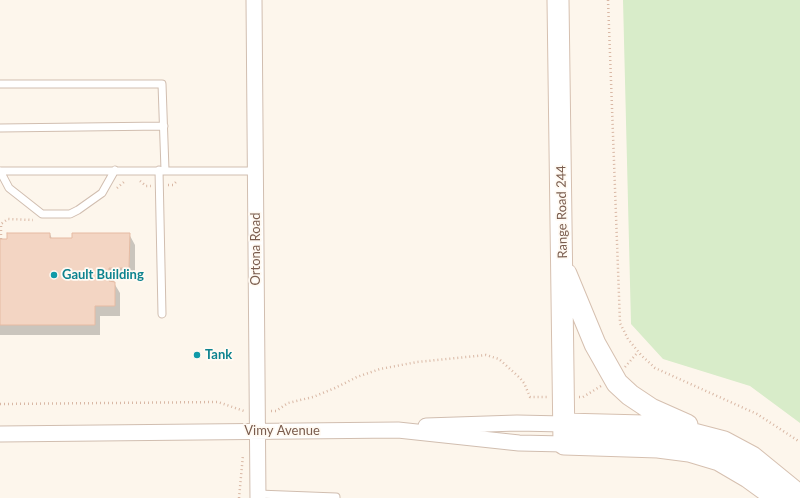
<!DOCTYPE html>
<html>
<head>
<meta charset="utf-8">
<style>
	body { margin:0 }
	canvas { display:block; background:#fdf6ec }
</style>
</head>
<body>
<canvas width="800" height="498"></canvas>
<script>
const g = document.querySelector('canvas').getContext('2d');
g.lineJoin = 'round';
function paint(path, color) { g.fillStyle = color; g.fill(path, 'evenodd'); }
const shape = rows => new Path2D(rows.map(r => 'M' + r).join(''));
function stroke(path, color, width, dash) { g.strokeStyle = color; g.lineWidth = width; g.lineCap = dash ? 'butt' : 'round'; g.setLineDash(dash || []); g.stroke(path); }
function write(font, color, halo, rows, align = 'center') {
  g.font = font + ' Lato,sans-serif'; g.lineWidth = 3.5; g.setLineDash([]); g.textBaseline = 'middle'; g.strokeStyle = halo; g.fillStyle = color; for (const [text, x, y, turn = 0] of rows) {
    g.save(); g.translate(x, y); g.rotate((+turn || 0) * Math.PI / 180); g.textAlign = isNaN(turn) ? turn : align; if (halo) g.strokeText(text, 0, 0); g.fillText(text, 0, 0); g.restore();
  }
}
paint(shape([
	[623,0,800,0,800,423,750,386,663,359,631,324]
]), '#d8ecc9');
paint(shape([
	[50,234,52,239,73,239,129,234,135,245,135,278,114,279,114,283,120,293,120,316,100,316,100,335,0,335,0,240]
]), '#0003');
const building = shape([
	[7,233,50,233,50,238,72,238,72,233,130,233,129,268,109,268,109,281,115,282,115,306,95,306,95,325,0,325,0,239,7,239,7,233]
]);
paint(building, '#f3d5c3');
stroke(building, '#e6bba3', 1);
const lane = shape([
	[0,84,162,84,165,170],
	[0,128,164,126],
	[159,170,162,314],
	[0,171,255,171],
	[0,171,9,188,42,214,70,214,78,210,102,193,115,170],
	[258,494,336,497,336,498]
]);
const street = shape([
	[254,0,258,498],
	[426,426,517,423,564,424],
	[0,434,398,430,519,443,564,444]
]);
const secondary = shape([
	[558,0,564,444,658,447,689,451,719,460,748,477,777,498],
	[566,274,595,344,617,383,630,395,651,409,687,425],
	[564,424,644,426,678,430,724,442,752,457,800,496]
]);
stroke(lane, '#d1beb0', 9);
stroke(street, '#d1beb0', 17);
stroke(secondary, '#d6c0b0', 23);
stroke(shape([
	[608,0,620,323,628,339,641,355,655,368,757,414,800,442],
	[140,181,146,186,151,186],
	[168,185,173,185,177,181],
	[117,188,125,181],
	[1,239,1,224,8,219,33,220],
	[625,367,638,352],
	[579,397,583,397,601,386],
	[0,404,218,402,244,411],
	[271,411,276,411,288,403,313,397,335,388,357,377,380,369,417,362,486,355,499,359,520,378,524,383,530,397,548,397],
	[239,498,243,455]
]), '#d9b8a5', 2.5, [1, 3]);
stroke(lane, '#fff', 7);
stroke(street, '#fff', 15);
stroke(secondary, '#fff', 21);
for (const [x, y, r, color] of [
	[54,275,4,"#0f9aa8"],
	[197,355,4,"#0f9aa8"]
]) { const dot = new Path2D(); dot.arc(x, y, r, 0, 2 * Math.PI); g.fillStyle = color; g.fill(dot); stroke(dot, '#fffaf3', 1.5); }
write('13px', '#7a5c4d', '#fffaf3', [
	["Range Road 244",562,212,-91],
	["Ortona Road",256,249,-90],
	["Vimy Avenue",282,431]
]);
write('bold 13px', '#0d838f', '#fffaf3', [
	["Gault Building",62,275],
	["Tank",205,355]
], 'left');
</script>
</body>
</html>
